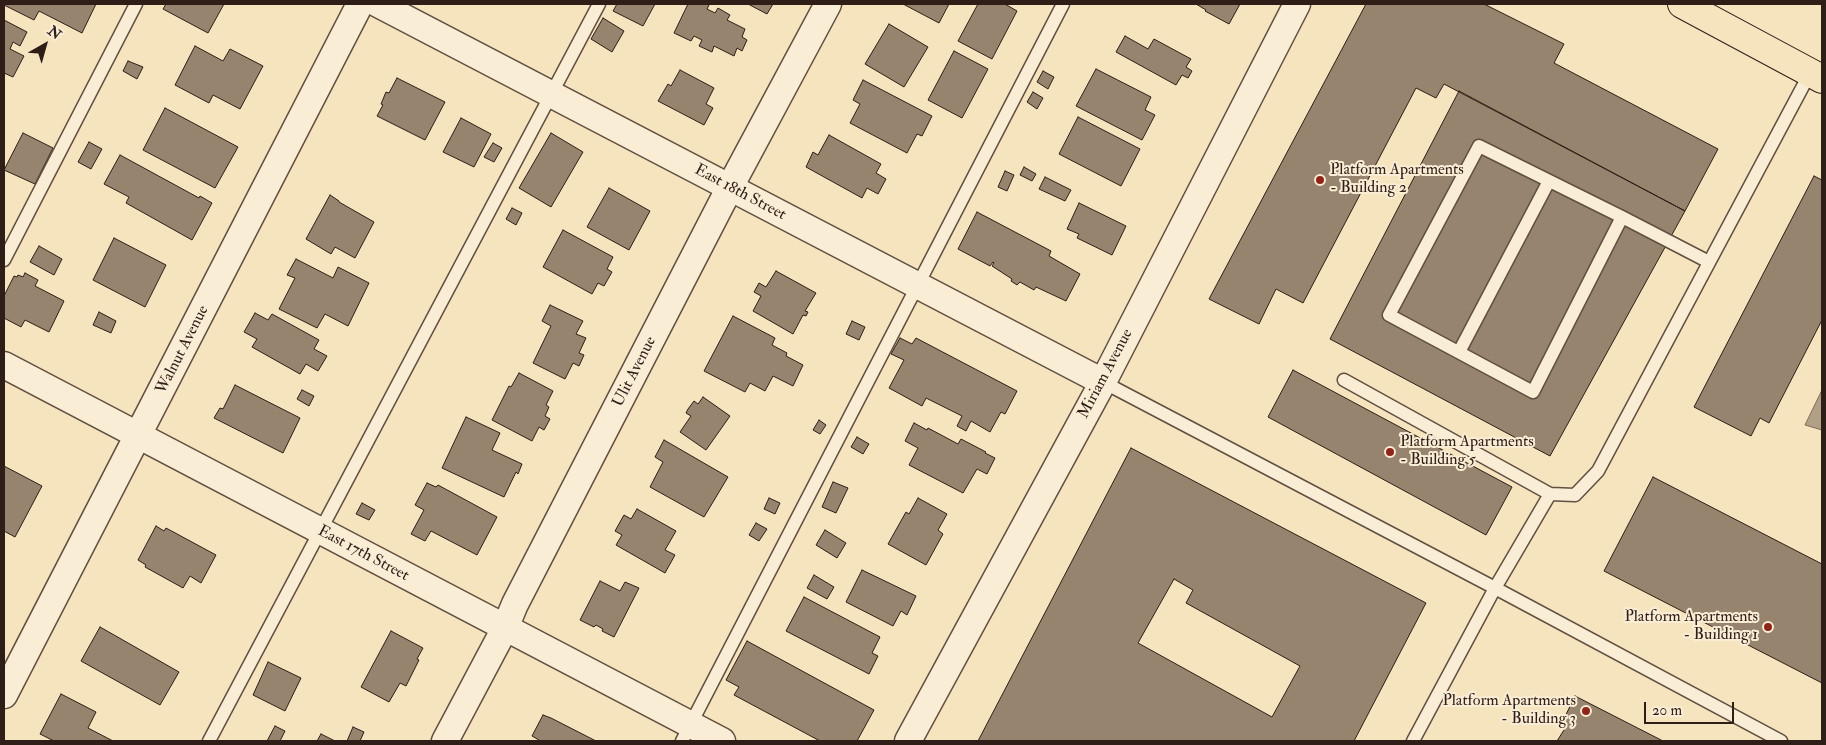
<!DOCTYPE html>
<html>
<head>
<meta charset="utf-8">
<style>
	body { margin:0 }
	#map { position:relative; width:1826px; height:745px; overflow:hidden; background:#f6e4bf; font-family:"IM FELL Double Pica",serif }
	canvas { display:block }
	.frame { position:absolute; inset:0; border:5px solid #2f1d17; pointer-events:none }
	.north { position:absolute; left:20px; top:20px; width:50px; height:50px; -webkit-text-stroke:4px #f9edd5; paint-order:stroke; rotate:38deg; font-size:14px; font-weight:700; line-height:20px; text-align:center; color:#2f1d17 }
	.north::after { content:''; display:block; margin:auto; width:18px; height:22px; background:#2f1d17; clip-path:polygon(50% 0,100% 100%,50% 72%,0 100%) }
	.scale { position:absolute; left:1644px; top:702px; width:90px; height:22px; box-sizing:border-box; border:2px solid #2f1d17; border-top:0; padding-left:6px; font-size:15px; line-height:18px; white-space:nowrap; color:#2f1d17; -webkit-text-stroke:4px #f9edd5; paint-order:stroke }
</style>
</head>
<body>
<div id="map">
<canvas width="1826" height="745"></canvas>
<div class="frame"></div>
<div class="north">N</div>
<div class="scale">20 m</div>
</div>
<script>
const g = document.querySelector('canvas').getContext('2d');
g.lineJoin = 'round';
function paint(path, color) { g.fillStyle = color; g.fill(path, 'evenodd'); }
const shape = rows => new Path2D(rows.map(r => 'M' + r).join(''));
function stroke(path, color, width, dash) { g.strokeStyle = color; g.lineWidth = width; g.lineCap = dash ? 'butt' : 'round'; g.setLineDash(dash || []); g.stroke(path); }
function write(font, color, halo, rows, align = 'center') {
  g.font = font + ' "IM FELL Double Pica",serif'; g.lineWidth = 4; g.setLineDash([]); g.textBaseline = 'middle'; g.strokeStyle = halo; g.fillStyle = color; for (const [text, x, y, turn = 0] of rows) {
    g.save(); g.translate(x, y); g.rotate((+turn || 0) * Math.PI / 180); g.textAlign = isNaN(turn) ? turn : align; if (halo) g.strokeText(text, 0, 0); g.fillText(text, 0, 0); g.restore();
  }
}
const water = shape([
	[1822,390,1822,430,1805,425,1822,390]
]);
paint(water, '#b2a086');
stroke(water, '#7e6c5a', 1);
const building = shape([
	[4,4,96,4,82,33,39,11,34,20,4,5,4,4],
	[166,4,224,4,208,33,163,9,166,4],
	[617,4,655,4,643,26,613,11,617,4],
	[688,4,707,4,709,5,707,9,715,13,718,8,730,15,727,20,745,29,742,37,747,40,742,51,737,48,734,56,714,46,712,52,699,46,702,40,694,36,691,41,674,33,688,4],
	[748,4,773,4,767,14,748,4],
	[903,4,949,4,939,23,903,4],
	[978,4,1005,4,1017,11,992,59,958,41,978,4],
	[1196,4,1240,4,1229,24,1205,11,1206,10,1196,4],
	[1366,4,1484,4,1564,44,1554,63,1718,149,1685,211,1444,84,1436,98,1416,88,1303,303,1276,289,1259,324,1209,299,1366,4],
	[603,18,624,31,612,52,591,39,603,18],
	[4,20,27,32,20,46,13,42,10,49,24,56,13,77,4,73,4,20],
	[889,24,928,47,904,87,865,64,889,24],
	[1125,36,1148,49,1154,39,1191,59,1186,67,1192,71,1188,78,1182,75,1176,85,1116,52,1125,36],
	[195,46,223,61,230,49,263,66,240,109,213,95,209,103,175,85,195,46],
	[954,51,988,69,962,118,928,100,954,51],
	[128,61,143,67,137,79,123,71,128,61],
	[1096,69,1151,97,1145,110,1155,115,1142,140,1076,106,1096,69],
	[680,70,714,88,706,104,713,108,704,125,658,101,668,84,671,86,680,70],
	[1043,71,1054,77,1048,89,1037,82,1043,71],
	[397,78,445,102,425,140,377,116,383,105,381,104,386,92,389,93,397,78],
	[863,80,932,116,922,136,917,134,907,153,850,123,860,104,853,100,863,80],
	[1459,91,1685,211,1550,456,1330,339,1459,91],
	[1033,92,1043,98,1037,109,1027,102,1033,92],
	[165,108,238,147,215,188,143,150,165,108],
	[1078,117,1140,149,1121,186,1059,154,1078,117],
	[461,118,491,134,474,167,443,152,461,118],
	[23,133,53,148,35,184,4,170,23,133],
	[551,133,583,152,551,207,519,188,551,133],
	[829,135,881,164,876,173,886,179,878,194,867,188,862,198,806,167,813,152,818,155,829,135],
	[89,142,102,149,91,169,78,162,89,142],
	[493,143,502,148,494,162,484,157,493,143],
	[120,155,199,198,200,196,212,203,192,240,126,203,129,197,104,184,120,155],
	[1024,167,1036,174,1032,181,1020,175,1024,167],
	[1005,171,1014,175,1007,191,998,187,1005,171],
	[1814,176,1822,180,1822,320,1769,423,1760,418,1751,436,1694,407,1814,176],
	[1045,177,1071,190,1065,201,1039,189,1045,177],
	[609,188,650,211,629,250,587,227,609,188],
	[330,195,339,201,339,202,374,222,355,258,335,247,331,254,306,239,330,195],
	[1079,203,1126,226,1112,255,1077,238,1079,234,1067,229,1079,203],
	[512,208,522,213,516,225,506,219,512,208],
	[977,212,1051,251,1049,256,1080,274,1066,301,1036,287,1034,290,1020,282,1017,285,1011,281,1012,279,992,266,994,263,993,262,990,266,958,249,977,212],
	[563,230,613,257,607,269,612,272,604,286,598,283,592,294,543,267,563,230],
	[114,238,166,265,145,307,93,280,114,238],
	[39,246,62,259,54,275,30,262,39,246],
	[296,259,333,278,338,267,369,283,348,326,325,314,317,328,279,309,295,278,287,275,296,259],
	[776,271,816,293,805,311,808,312,806,316,803,315,793,334,753,311,761,296,754,292,759,283,766,287,776,271],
	[25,273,38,280,35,286,64,301,49,332,25,320,21,327,4,318,4,296,14,276,17,277,18,275,23,277,25,273],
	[550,305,583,321,576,334,586,338,579,353,584,355,579,366,573,363,565,379,533,363,551,326,542,321,550,305],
	[99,312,116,321,111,333,93,325,99,312],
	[255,313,268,320,272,314,319,340,314,349,327,356,318,371,306,364,300,374,252,347,257,339,244,332,255,313],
	[733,316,775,338,772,345,787,353,786,356,803,365,793,386,773,376,765,391,750,383,745,392,704,371,733,316],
	[852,321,865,327,859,340,846,334,852,321],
	[900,338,912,344,916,338,1017,391,1005,414,1001,412,990,432,971,421,966,431,957,426,962,416,926,398,922,406,889,388,904,360,891,354,900,338],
	[1293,370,1512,487,1486,535,1268,417,1293,370],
	[519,373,553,391,546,405,549,407,545,416,550,419,544,430,539,427,532,441,492,420,509,386,511,387,519,373],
	[235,385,300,418,283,453,214,418,220,408,223,409,235,385],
	[302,390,314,396,309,406,297,399,302,390],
	[703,397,730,416,706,450,680,432,691,416,686,413,688,409,694,401,698,404,703,397],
	[466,417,500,433,492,450,522,464,518,474,516,472,504,497,442,468,466,417],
	[819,420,826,425,820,434,813,430,819,420],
	[914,423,927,430,928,428,958,444,961,439,986,452,985,453,995,458,987,474,977,469,963,493,909,465,918,448,905,441,914,423],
	[857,437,869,444,863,454,851,447,857,437],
	[664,440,728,477,704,517,650,487,663,462,655,457,664,440],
	[1131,448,1426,603,1354,741,978,741,1131,448],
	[1174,579,1193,590,1186,603,1300,666,1272,717,1138,643,1174,579],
	[4,466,42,486,15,537,4,531,4,466],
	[1653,477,1822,564,1822,683,1604,571,1653,477],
	[833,482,848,488,836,513,822,507,833,482],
	[427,483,436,487,438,485,497,517,477,555,431,531,425,541,411,534,424,510,415,505,427,483],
	[769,498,780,503,775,514,764,509,769,498],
	[918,498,947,514,938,530,943,534,926,565,888,544,906,512,909,514,918,498],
	[362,503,375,510,369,520,356,514,362,503],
	[637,509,676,531,665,550,675,555,665,573,616,545,622,535,615,531,624,515,631,519,637,509],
	[756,523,767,529,759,541,749,535,756,523],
	[156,526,164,531,166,528,216,555,201,583,190,576,183,588,145,567,146,565,138,560,156,526],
	[825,530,846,543,837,558,816,545,825,530],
	[862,570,916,596,907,615,901,611,893,626,846,602,862,570],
	[814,575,834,587,827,599,807,588,814,575],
	[600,581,620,591,625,582,639,588,614,637,602,631,603,629,596,625,594,627,580,620,600,581],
	[804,597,880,637,872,653,878,656,869,674,786,631,804,597],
	[100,627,179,672,160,705,81,661,100,627],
	[391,631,423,648,417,659,419,660,406,686,400,683,389,702,361,687,391,631],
	[747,641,874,710,857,741,820,741,734,695,739,687,726,680,747,641],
	[268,662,301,678,285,711,253,695,268,662],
	[61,694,96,712,88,728,113,741,54,741,40,734,61,694],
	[1575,696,1663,741,1557,741,1564,730,1560,727,1575,696],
	[543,715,551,718,596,741,538,741,539,740,532,736,543,715],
	[275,726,285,731,280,741,281,741,267,741,275,726],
	[353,727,364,732,360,741,347,741,353,727],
	[321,734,335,741,317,741,321,734]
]);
paint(building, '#96846e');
stroke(building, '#2f1d17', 1);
const service = shape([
	[1622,217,1533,392,1389,315,1479,146,1622,217,1709,262],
	[4,260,136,4],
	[1459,352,1549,181],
	[1344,380,1550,494,1575,495,1598,471,1810,73],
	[1103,382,1495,588,1781,741],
	[209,741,599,4],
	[682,741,1063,4],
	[1413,741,1495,588,1550,494]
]);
const minor = shape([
	[378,4,1103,382],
	[4,365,722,741],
	[4,695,360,4],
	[445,741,505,628,515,604,730,187,828,4],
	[908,741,1103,382,1297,4]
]);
const primary = shape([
	[1682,4,1822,79]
]);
stroke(service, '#614f41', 15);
stroke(minor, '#614f41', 29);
stroke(primary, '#2f1d17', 30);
stroke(service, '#f9edd5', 12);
stroke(minor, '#f9edd5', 26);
stroke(primary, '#f6e4bf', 28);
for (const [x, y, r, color] of [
	[1320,180,5,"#8f2418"],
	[1390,452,5,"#8f2418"],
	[1768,627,5,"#8f2418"],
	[1586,711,5,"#8f2418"]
]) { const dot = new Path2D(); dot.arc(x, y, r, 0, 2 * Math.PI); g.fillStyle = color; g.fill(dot); stroke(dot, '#f9edd5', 2); }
write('16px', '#2f1d17', '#f9edd5', [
	["Platform Apartments",1330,171],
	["- Building 2",1330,189],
	["Platform Apartments",1400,443],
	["- Building 5",1400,461],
	["Platform Apartments",1758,618,"right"],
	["- Building 1",1758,636,"right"],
	["Platform Apartments",1576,702,"right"],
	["- Building 3",1576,720,"right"]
], 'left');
write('16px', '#2f1d17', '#f9edd5', [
	["East 18th Street",740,193,28],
	["Walnut Avenue",183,350,-63],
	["Ulit Avenue",635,372,-63],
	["Miriam Avenue",1106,374,-62],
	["East 17th Street",363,554,28]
]);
</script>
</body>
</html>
